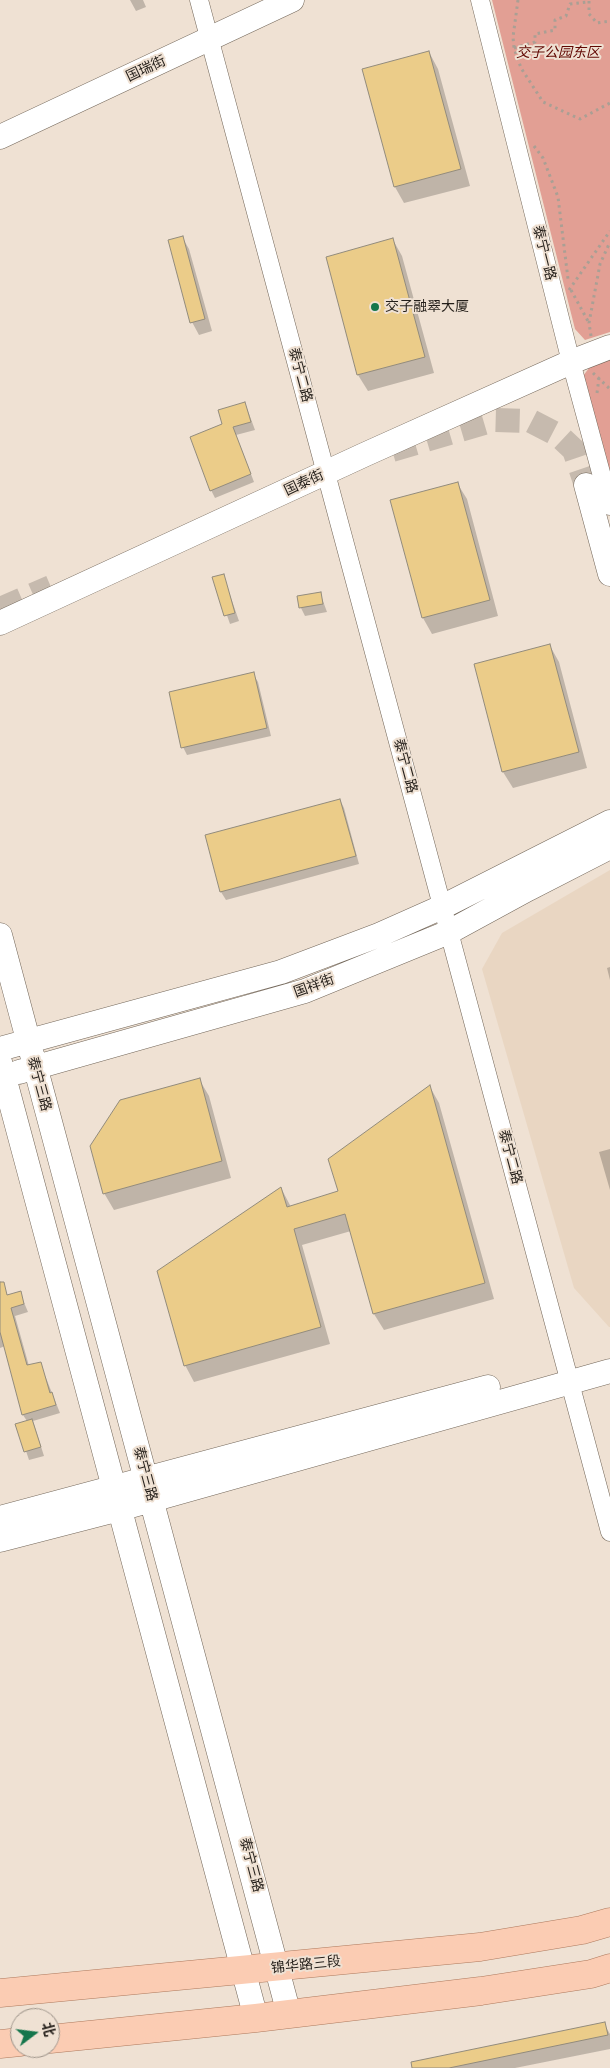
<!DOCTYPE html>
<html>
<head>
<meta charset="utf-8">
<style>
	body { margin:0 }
	#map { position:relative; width:610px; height:2068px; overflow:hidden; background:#efe1d3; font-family:Lora,"Noto Sans SC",serif }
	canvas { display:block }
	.north { position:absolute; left:10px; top:2008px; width:50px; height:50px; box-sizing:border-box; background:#efe1d3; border:1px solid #9d9389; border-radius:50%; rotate:75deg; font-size:14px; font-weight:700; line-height:20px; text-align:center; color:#231e19 }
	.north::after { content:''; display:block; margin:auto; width:18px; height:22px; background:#15764c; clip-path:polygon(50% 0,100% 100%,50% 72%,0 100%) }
</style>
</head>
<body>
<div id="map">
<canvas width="610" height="2068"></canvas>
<div class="north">北</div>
</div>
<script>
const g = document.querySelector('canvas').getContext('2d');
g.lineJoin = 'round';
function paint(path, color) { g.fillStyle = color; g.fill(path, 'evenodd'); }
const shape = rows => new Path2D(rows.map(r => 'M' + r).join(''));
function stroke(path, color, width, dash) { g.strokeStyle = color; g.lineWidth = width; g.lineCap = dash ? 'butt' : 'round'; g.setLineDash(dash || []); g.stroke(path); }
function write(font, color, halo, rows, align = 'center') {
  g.font = font + ' Lora,"Noto Sans SC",serif'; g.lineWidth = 4; g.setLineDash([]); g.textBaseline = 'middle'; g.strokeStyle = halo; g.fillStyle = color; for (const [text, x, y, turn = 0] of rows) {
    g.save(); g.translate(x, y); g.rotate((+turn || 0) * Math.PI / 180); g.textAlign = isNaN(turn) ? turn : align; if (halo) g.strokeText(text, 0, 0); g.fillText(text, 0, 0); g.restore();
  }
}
paint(shape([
	[610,870,610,1327,609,1327,574,1288,482,969,502,933]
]), '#e9d6c2');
paint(shape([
	[492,0,610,0,610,332,585,340,575,329],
	[610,356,610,489,579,381,593,363]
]), '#e29f94');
paint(shape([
	[130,0,143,0,146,7,136,11],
	[429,52,438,69,470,186,404,203,395,187,364,70],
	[182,237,189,249,212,331,199,335,192,322],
	[393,240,402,256,434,373,368,391,358,375],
	[245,403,255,430,236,435,254,482,215,498,211,490,224,424],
	[457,483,467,499,498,616,432,634,423,618],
	[223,575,239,621,230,624,214,578],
	[320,593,327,612,305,616,301,608],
	[550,646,559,662,587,768,513,788,503,772,475,665],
	[253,674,258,682,271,736,187,755,183,747],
	[340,800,344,808,359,864,226,900,221,892,206,836],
	[610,967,610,980,607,968],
	[199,1079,209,1096,231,1178,114,1210,104,1193],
	[430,1087,439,1103,494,1299,384,1330,374,1314,351,1231,302,1245,330,1344,194,1382,185,1365,281,1188,291,1207,339,1192],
	[610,1149,610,1190,599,1152],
	[20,1293,28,1312,15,1316,29,1366,40,1363,60,1413,33,1421,44,1456,29,1460,17,1424,27,1421,23,1415,5,1346,0,1348,0,1298],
	[604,2024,610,2034,610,2049,515,2068,422,2068]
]), '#0003');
const building = shape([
	[429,51,461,169,394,187,362,69,429,51],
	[183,236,205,319,190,323,168,240,183,236],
	[393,238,425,357,357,375,326,257,393,238],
	[245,402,251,422,233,427,251,474,210,491,190,437,222,424,218,410,245,402],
	[458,482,490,600,422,618,390,500,458,482],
	[224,574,235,613,224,616,212,577,224,574],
	[321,592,323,604,299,608,297,596,321,592],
	[550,644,579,752,502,772,474,664,550,644],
	[254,672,267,728,181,748,169,692,254,672],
	[340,799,356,856,220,892,205,835,340,799],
	[200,1078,222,1161,103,1194,90,1146,120,1100,200,1078],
	[430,1085,485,1283,373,1314,345,1214,294,1229,321,1327,184,1366,157,1271,281,1187,287,1207,338,1191,328,1159,430,1085],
	[0,1282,4,1282,7,1295,21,1291,24,1304,11,1308,27,1365,41,1362,50,1393,52,1392,56,1405,22,1415,0,1332,0,1282],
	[32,1419,41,1447,24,1452,15,1424,32,1419],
	[605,2022,608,2035,449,2068,412,2068,411,2062,605,2022]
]);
paint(building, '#ebcc89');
stroke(building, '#928b7c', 1);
stroke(shape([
	[392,450,494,420,531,421,558,435,574,450,586,485],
	[0,609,51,587]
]), '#c6baae', 24, [24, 12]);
const street = shape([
	[199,0,610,1532],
	[480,0,571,362,610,506]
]);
const secondary = shape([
	[0,137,292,0],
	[586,485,610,574],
	[0,623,366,454,571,362,610,347],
	[0,935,289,2014],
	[0,1049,281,972,379,935,442,907,610,822],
	[0,1062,256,2018],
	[19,1072,305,991,449,932,528,889,610,847],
	[0,1518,488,1387],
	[0,1540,120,1509,610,1371]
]);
const primary = shape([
	[0,1993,480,1947,582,1930,610,1922],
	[50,2039,256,2018,481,1991,591,1974,610,1968],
	[0,2044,20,2042]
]);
stroke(street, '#73675a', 19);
stroke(secondary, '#73675a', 25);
stroke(primary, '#ad795d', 29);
stroke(shape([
	[518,0,513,37,514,48,521,68,543,102,580,119,610,103],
	[589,1,589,14,597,23,610,21],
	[514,48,535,42,535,34,555,30,555,20,566,16,570,4,588,2],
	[534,146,543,158,558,197,568,279],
	[569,290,610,231],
	[571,290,589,323],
	[591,336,589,323,600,264,610,242],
	[593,373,610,389],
	[597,393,599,378]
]), '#aa9f94', 3, [2.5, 4]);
stroke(street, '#fff', 18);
stroke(secondary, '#fff', 24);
stroke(primary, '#fbccb3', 28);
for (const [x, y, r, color] of [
	[375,307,5,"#15764c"]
]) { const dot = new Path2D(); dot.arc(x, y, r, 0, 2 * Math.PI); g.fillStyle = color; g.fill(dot); stroke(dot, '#efe1d3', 2); }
write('italic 14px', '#610702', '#efe1d3', [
	["交子公园东区",558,53]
]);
write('14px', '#231e19', '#efe1d3', [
	["国瑞街",146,69,-25],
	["泰宁一路",544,253,76],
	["泰宁二路",300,375,75],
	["国泰街",304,483,-25],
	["泰宁二路",405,766,75],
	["国祥街",314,986,-20],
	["泰宁三路",39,1084,75],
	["泰宁二路",510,1157,75],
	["泰宁三路",145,1474,75],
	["泰宁三路",251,1865,75],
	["锦华路三段",306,1965,-6]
]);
write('14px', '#231e19', '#efe1d3', [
	["交子融翠大厦",385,307]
], 'left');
</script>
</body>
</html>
